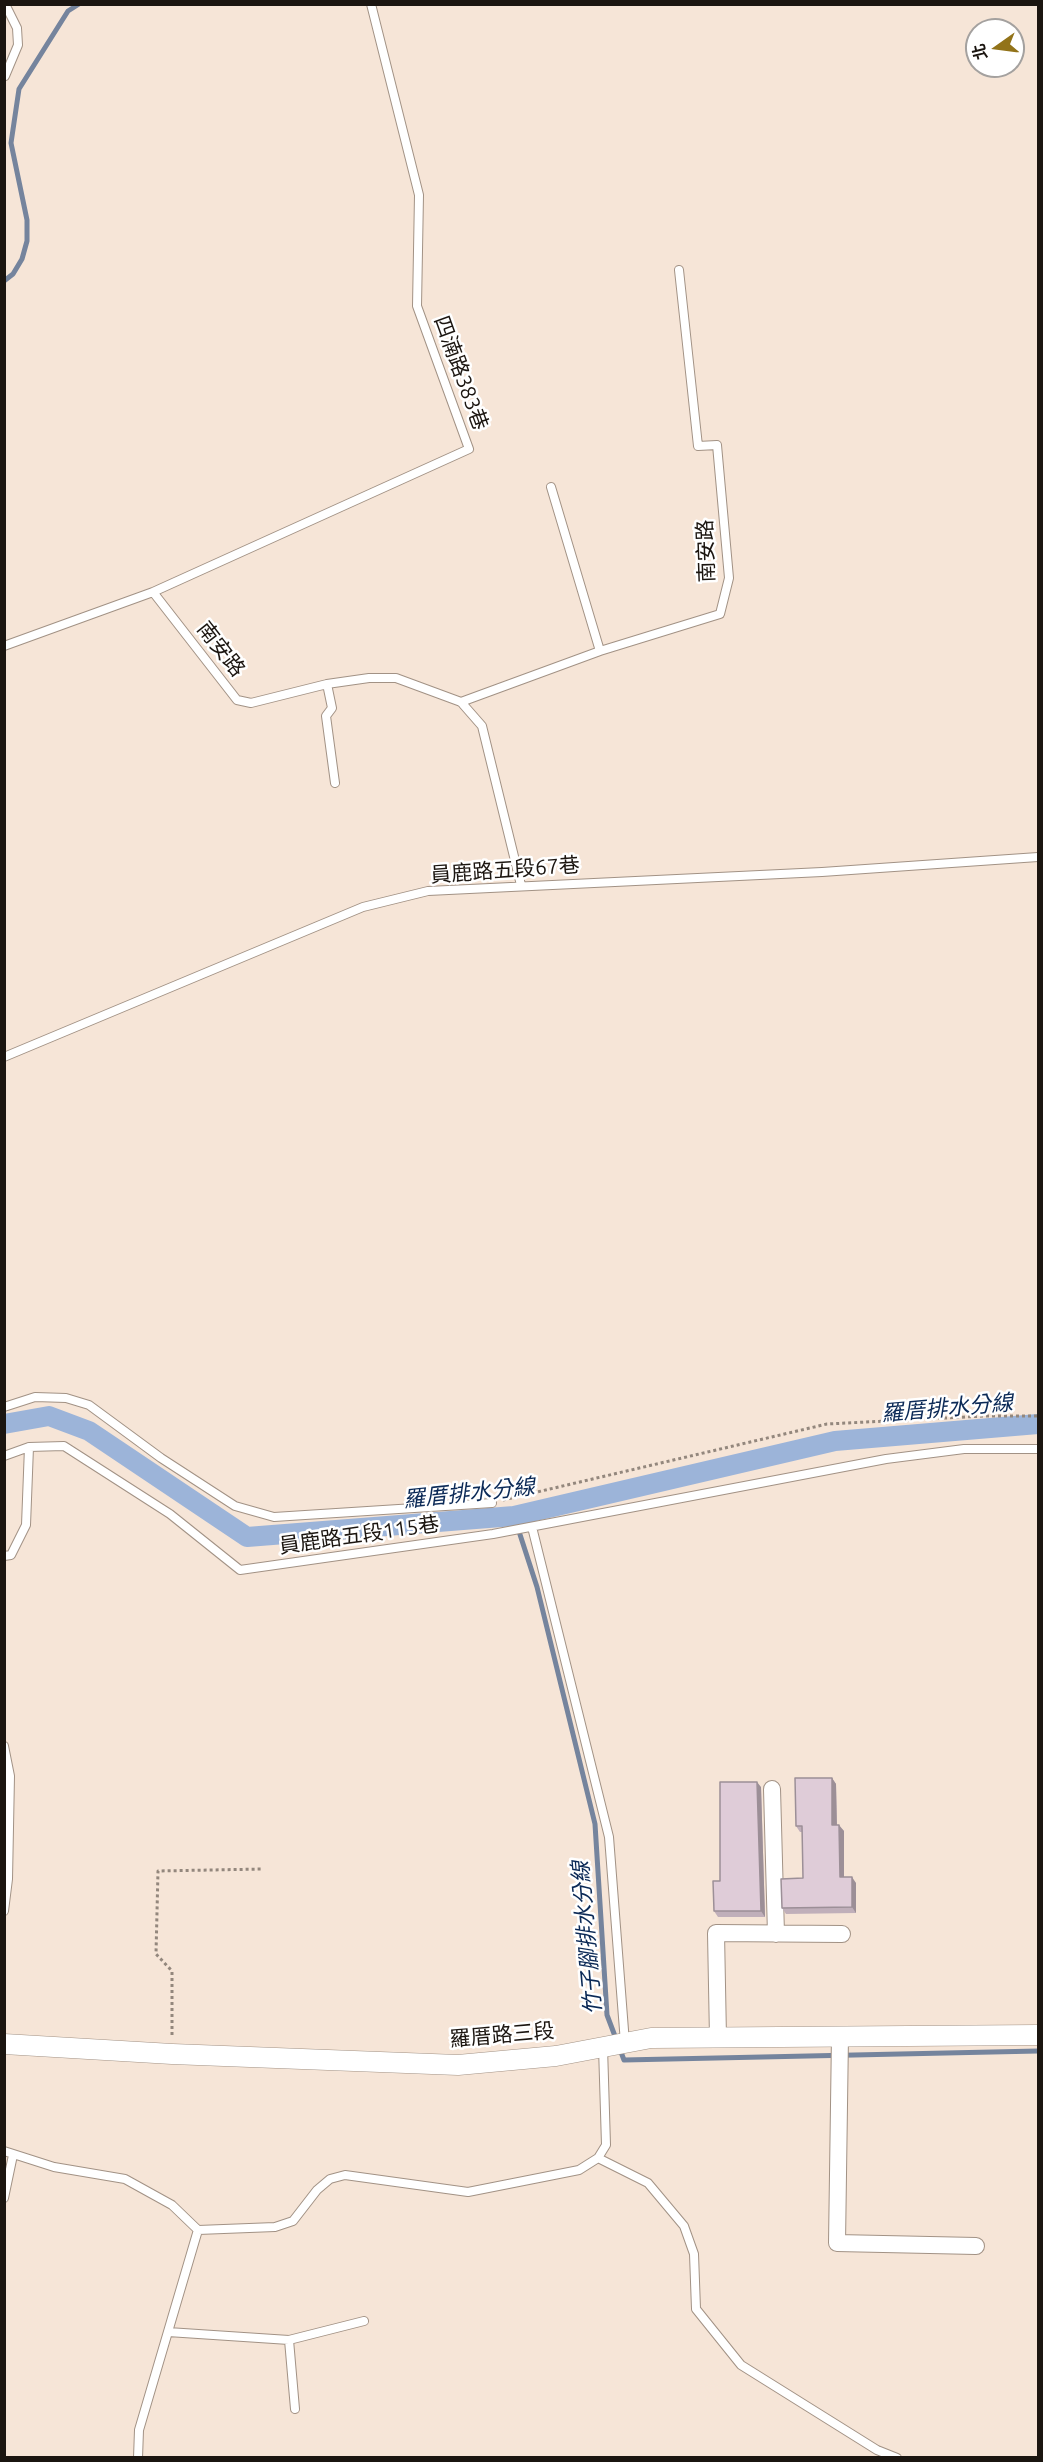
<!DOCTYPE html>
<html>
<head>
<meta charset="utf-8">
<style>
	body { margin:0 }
	#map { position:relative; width:1043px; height:2462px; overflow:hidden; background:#f6e5d7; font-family:Ubuntu,"Noto Sans TC",sans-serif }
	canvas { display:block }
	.frame { position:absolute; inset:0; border:6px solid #1b1510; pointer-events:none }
	.north { position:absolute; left:965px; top:18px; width:60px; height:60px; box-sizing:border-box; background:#fff; border:2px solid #a4a19f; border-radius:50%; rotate:256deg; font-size:16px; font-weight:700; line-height:24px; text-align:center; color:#1b1510 }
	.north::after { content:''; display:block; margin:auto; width:21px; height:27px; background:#927319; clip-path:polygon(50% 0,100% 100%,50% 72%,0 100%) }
</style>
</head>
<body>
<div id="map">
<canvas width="1043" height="2462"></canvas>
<div class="frame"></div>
<div class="north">北</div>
</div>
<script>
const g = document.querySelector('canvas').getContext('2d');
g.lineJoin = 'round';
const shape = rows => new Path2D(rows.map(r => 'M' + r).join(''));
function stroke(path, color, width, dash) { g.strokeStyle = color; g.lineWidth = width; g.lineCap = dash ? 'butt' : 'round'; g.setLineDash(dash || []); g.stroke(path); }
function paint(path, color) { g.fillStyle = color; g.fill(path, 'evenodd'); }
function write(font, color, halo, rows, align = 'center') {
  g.font = font + ' Ubuntu,"Noto Sans TC",sans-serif'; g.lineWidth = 5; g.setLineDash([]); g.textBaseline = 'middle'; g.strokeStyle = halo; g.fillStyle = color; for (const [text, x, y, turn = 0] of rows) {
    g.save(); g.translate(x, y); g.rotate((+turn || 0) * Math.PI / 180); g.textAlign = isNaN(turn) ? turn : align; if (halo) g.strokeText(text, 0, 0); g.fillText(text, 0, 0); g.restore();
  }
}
stroke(shape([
	[4,281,13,274,22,259,27,241,27,220,11,143,19,89,68,11,79,4],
	[514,1516,537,1587,595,1824,607,2015,624,2060,1038,2051]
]), '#75849d', 5);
stroke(shape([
	[4,1424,49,1416,89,1431,247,1537,514,1516,835,1441,1038,1424]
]), '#9cb4d9', 20);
const service = shape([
	[5,76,18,45,17,28,5,4],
	[551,487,600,651],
	[153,592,469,449,417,306,419,195,371,4],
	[4,646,153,592,237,700,251,703,327,684,369,678,396,678,461,702,482,726,521,885],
	[327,684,332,708,326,716,335,783],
	[461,702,600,651,720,614,729,578,717,445,698,446,679,270],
	[4,1057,363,907,428,891,822,872,1038,857],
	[4,1407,35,1397,66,1398,89,1405,161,1458,235,1506,274,1517,492,1503],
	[4,1456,29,1447,64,1446,170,1514,240,1570,493,1534,886,1459,964,1449,1038,1449],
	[532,1527,609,1837,625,2043],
	[4,1556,11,1555,26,1525,29,1447],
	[4,1746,10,1776,8,1879,4,1911],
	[4,2151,54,2167,125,2179,172,2205,198,2230,275,2227,293,2221,317,2190,330,2179,345,2175,468,2192,579,2170,598,2158,606,2145,603,2047],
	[598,2158,648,2183,684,2226,694,2254,696,2309,741,2365,877,2450,897,2458],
	[4,2198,13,2155],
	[168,2332,289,2340,364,2321],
	[289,2340,295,2409],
	[138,2458,139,2430,198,2230]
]);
const minor = shape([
	[772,1789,776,1934],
	[840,2036,837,2243,976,2246],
	[718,2038,716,1933,842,1934]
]);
const tertiary = shape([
	[4,2044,172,2054,458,2065,556,2056,651,2038,1038,2035]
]);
stroke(service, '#a29285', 10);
stroke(minor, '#a29285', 18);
stroke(tertiary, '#a29285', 21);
stroke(shape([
	[503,1500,827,1424,985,1416,1038,1416],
	[172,2035,172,1971,156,1954,158,1871,263,1869]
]), '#93877d', 3, [3, 3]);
stroke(service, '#fff', 8);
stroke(minor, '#fff', 16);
stroke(tertiary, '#fff', 20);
paint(shape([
	[832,1778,836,1784,837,1825,844,1831,844,1877,856,1883,856,1913,786,1914,782,1908,803,1878,802,1832,800,1832,796,1826],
	[761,1787,765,1917,718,1917,714,1911,720,1881]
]), '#c0afba');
paint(shape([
	[832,1778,836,1784,837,1831,832,1825],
	[757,1782,761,1787,765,1917,761,1911],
	[839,1825,844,1831,844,1883,840,1877],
	[852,1877,856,1883,856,1913,852,1907]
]), '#9c8f97');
const building = shape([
	[795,1778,832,1778,832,1825,839,1825,840,1877,852,1877,852,1907,782,1908,781,1879,803,1878,802,1826,796,1826,795,1778],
	[720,1782,757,1782,761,1911,714,1911,713,1881,720,1881,720,1782]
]);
paint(building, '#dfccd8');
stroke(building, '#9c8f97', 1.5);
write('21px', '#1b1510', '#fff', [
	["四湳路383巷",461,373,70],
	["南安路",706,551,-92],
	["南安路",221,649,52],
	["員鹿路五段67巷",505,870,-4],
	["員鹿路五段115巷",359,1535,-8],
	["羅厝路三段",502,2035,-5]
]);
write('italic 22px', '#0b2956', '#fff', [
	["羅厝排水分線",947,1408,-5],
	["羅厝排水分線",469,1493,-6],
	["竹子腳排水分線",587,1938,-95]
]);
</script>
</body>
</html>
